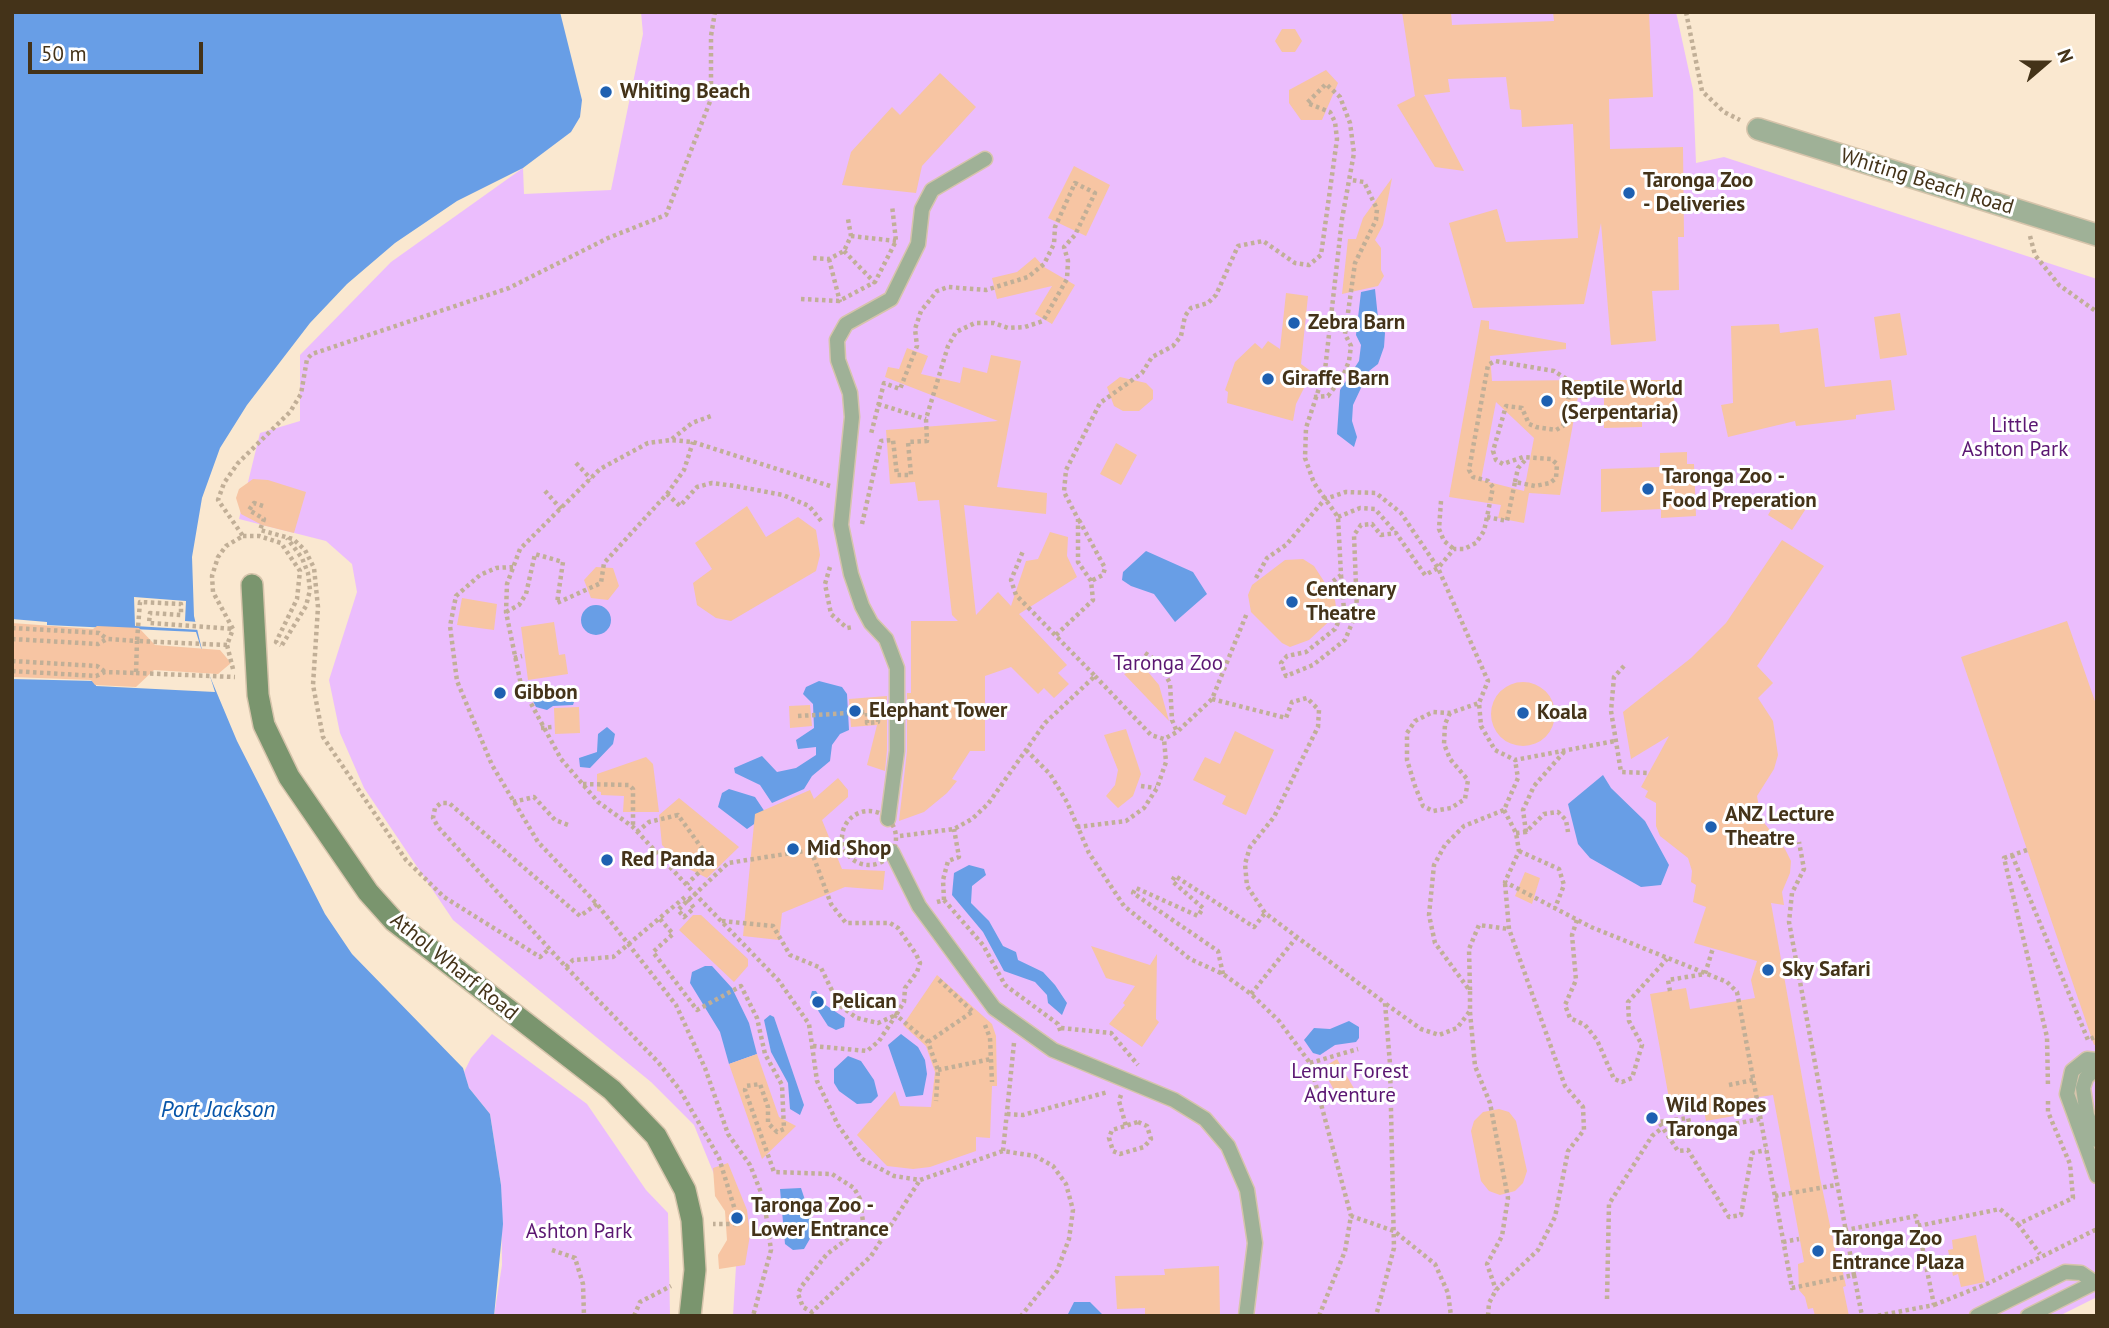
<!DOCTYPE html>
<html>
<head>
<meta charset="utf-8">
<style>
	body { margin:0 }
	#map { position:relative; width:2109px; height:1328px; overflow:hidden; background:#fae8d0; font-family:"PT Sans",sans-serif }
	canvas { display:block }
	.frame { position:absolute; inset:0; border:14px solid #443319; pointer-events:none }
	.north { position:absolute; left:2011px; top:28px; width:70px; height:70px; -webkit-text-stroke:5px #fff; paint-order:stroke; rotate:70deg; font-size:19px; font-weight:700; line-height:28px; text-align:center; color:#443319 }
	.north::after { content:''; display:block; margin:auto; width:24px; height:32px; background:#443319; clip-path:polygon(50% 0,100% 100%,50% 72%,0 100%) }
	.scale { position:absolute; left:28px; top:42px; width:175px; height:32px; box-sizing:border-box; border:4px solid #443319; border-top:0; padding-left:9px; font-size:21px; line-height:24px; white-space:nowrap; color:#443319; -webkit-text-stroke:5px #fff; paint-order:stroke }
</style>
</head>
<body>
<div id="map">
<canvas width="2109" height="1328"></canvas>
<div class="frame"></div>
<div class="north">N</div>
<div class="scale">50 m</div>
</div>
<script>
const g = document.querySelector('canvas').getContext('2d');
g.lineJoin = 'round';
function paint(path, color) { g.fillStyle = color; g.fill(path, 'evenodd'); }
const shape = rows => new Path2D(rows.map(r => 'M' + r).join(''));
function stroke(path, color, width, dash) { g.strokeStyle = color; g.lineWidth = width; g.lineCap = dash ? 'butt' : 'round'; g.setLineDash(dash || []); g.stroke(path); }
function write(font, color, halo, rows, align = 'center') {
  g.font = font + ' "PT Sans",sans-serif'; g.lineWidth = 6; g.setLineDash([]); g.textBaseline = 'middle'; g.strokeStyle = halo; g.fillStyle = color; for (const [text, x, y, turn = 0] of rows) {
    g.save(); g.translate(x, y); g.rotate((+turn || 0) * Math.PI / 180); g.textAlign = isNaN(turn) ? turn : align; if (halo) g.strokeText(text, 0, 0); g.fillText(text, 0, 0); g.restore();
  }
}
paint(shape([
	[641,12,1676,12,1693,90,1696,163,1724,157,2097,279,2097,1297,2059,1316,733,1316,738,1233,694,1125,651,1082,453,920,364,788,340,733,329,680,357,592,352,564,326,541,239,519,260,433,300,421,300,355,391,262,523,168,524,194,611,190,643,34],
	[492,1034,587,1104,646,1190,668,1213,670,1316,494,1316,502,1265,501,1185,490,1114,469,1088,464,1072,471,1058]
]), '#ebbdfd');
paint(shape([
	[12,12,560,12,582,100,580,117,571,132,523,168,457,201,395,243,347,284,310,323,247,405,220,448,202,498,192,557,194,616,206,667,237,741,325,914,352,954,463,1068,469,1088,490,1114,501,1185,503,1224,494,1316,12,1316],
	[1375,289,1378,318,1385,333,1384,347,1378,364,1369,371,1353,405,1352,421,1357,437,1354,447,1337,434,1340,390,1359,361,1361,345,1356,335,1361,292],
	[1146,551,1193,572,1207,594,1175,622,1154,594,1131,586,1122,580,1123,572],
	'581 620a15 15 0 1 1 30 0a15 15 0 1 1-30 0Z',
	[819,681,842,687,847,694,849,730,840,734,832,745,830,761,812,776,804,789,772,803,760,785,735,773,734,768,762,756,777,772,796,768,816,755,816,747,798,749,796,740,814,728,813,704,803,694,806,687],
	[570,686,576,696,573,705,553,706,547,710,536,707,533,701,535,693,549,693],
	[607,727,615,734,613,744,590,768,580,767,579,758,597,752,598,734],
	[1603,775,1611,788,1645,821,1669,865,1661,885,1641,887,1590,858,1578,844,1568,804],
	[729,789,755,797,767,815,747,829,718,807,722,793],
	[969,865,984,869,986,875,972,886,971,903,989,921,1003,946,1016,952,1018,960,1043,972,1055,985,1067,1003,1062,1015,1048,1003,1047,995,1035,982,1004,971,983,932,952,895,954,873],
	[705,966,712,966,732,988,749,1023,757,1054,729,1064,720,1032,690,983,692,972],
	[812,991,816,991,824,1004,845,1018,844,1027,836,1030,828,1026,810,998],
	[770,1015,774,1017,804,1105,800,1115,790,1109,788,1083,771,1052,764,1020],
	[1349,1021,1359,1027,1359,1038,1356,1042,1335,1045,1320,1055,1313,1053,1304,1040,1314,1028,1330,1029],
	[901,1034,918,1047,925,1060,927,1074,923,1095,906,1097,888,1045],
	[848,1056,861,1061,874,1080,878,1096,871,1103,857,1104,839,1091,834,1083,834,1069],
	[801,1188,815,1230,804,1249,793,1250,785,1244,780,1189],
	[1074,1302,1090,1302,1104,1316,1067,1316]
]), '#689ee6');
paint(shape([
	[134,597,186,601,185,621,198,622,200,630,135,626],
	[12,619,47,622,47,625,196,632,215,692,96,686,95,681,12,679]
]), '#fae8d0');
paint(shape([
	[1402,12,1451,12,1452,25,1554,21,1553,12,1649,12,1653,97,1609,99,1610,149,1683,147,1684,237,1678,237,1679,290,1652,291,1656,341,1611,345,1601,223,1584,304,1473,308,1449,223,1497,209,1506,242,1578,238,1573,124,1522,127,1521,110,1510,109,1506,77,1448,79,1450,92,1424,95,1464,171,1435,167,1397,105,1415,96],
	[1282,29,1295,29,1302,41,1295,52,1282,52,1275,41],
	[1326,70,1338,83,1322,120,1301,120,1289,103,1289,90],
	[940,73,976,107,922,166,916,193,842,185,851,152,892,107,900,115],
	[1074,166,1110,185,1086,236,1048,218],
	[1392,178,1383,225,1375,240,1381,248,1381,270,1384,276,1378,286,1342,294,1348,239,1356,239,1363,218],
	[1035,257,1044,267,1075,285,1052,324,1035,314,1052,286,997,299,992,278,1017,272],
	[1286,293,1308,296,1301,364,1312,372,1296,404,1293,421,1227,403,1228,392,1225,390,1235,362,1255,343,1262,349,1268,341,1280,349],
	[1900,313,1907,355,1880,359,1874,317],
	[1481,320,1489,321,1489,329,1566,343,1566,349,1490,356,1492,381,1581,380,1560,495,1529,493,1524,523,1498,518,1501,505,1449,497],
	[1496,402,1534,438,1524,491,1481,480],
	[1779,324,1780,333,1818,328,1825,387,1891,380,1895,410,1856,415,1856,419,1796,426,1795,421,1728,437,1721,405,1733,403,1731,326],
	[907,348,928,356,921,374,960,383,963,367,987,373,991,355,1021,361,997,487,1047,493,1046,514,964,505,976,615,998,592,1011,606,1026,561,1038,559,1050,532,1068,537,1067,556,1077,577,1019,614,1067,665,1058,673,1069,684,1054,698,1044,688,1038,694,1011,667,985,676,985,751,970,751,952,779,957,781,947,793,924,812,899,821,907,751,907,693,911,693,911,621,958,621,952,615,939,500,918,501,915,482,890,484,886,430,998,421,885,377,888,367,899,369],
	[1120,377,1146,383,1153,390,1153,399,1139,411,1123,411,1114,406,1107,387],
	[1604,380,1674,380,1674,413,1642,413,1642,427,1604,428],
	[1116,443,1137,455,1121,485,1100,474],
	[1687,452,1687,464,1694,464,1696,516,1661,518,1661,509,1601,512,1601,469,1660,467,1660,453],
	[253,479,268,480,306,492,294,533,262,525,241,514,236,498,239,489],
	[1782,491,1807,507,1792,530,1768,515],
	[747,506,766,537,798,517,816,530,820,555,816,571,731,621,716,618,697,605,693,583,712,569,695,543],
	[1782,540,1824,566,1757,666,1773,683,1758,698,1773,721,1778,755,1774,769,1757,796,1761,819,1785,849,1791,861,1790,873,1782,892,1784,905,1771,903,1820,1178,1839,1268,1842,1268,1846,1286,1843,1287,1849,1316,1815,1316,1813,1308,1808,1309,1805,1297,1799,1290,1798,1264,1804,1262,1773,1095,1731,1101,1734,1116,1706,1121,1702,1099,1670,1104,1650,994,1686,988,1690,1009,1755,998,1751,980,1757,961,1694,943,1706,907,1693,902,1696,885,1691,882,1692,871,1688,858,1660,836,1656,826,1656,803,1645,797,1648,791,1641,787,1669,736,1631,759,1623,712,1691,658,1726,623],
	[1303,559,1314,566,1327,586,1335,600,1337,614,1309,640,1290,647,1282,643,1251,612,1248,595,1252,585,1285,560],
	[596,567,613,568,619,586,608,600,591,598,584,580],
	[462,598,497,604,494,630,457,625],
	[2067,621,2097,707,2097,1044,2094,1045,1961,657],
	[554,622,559,655,565,654,568,674,528,680,521,627],
	[12,623,93,629,97,626,139,628,155,645,220,650,231,663,218,674,154,670,136,687,95,685,91,680,12,677],
	[1144,667,1159,685,1169,721,1124,674],
	'1491 714a32 32 0 1 1 64 0a32 32 0 1 1-64 0Z',
	[887,696,887,750,885,771,867,765,877,725,851,727,849,699],
	[810,705,812,726,790,728,789,706],
	[579,707,580,733,555,734,554,708],
	[1126,729,1141,774,1133,796,1118,808,1106,796,1115,785,1118,770,1104,735],
	[1235,731,1274,750,1246,815,1222,804,1226,796,1193,780,1205,757,1220,764],
	[646,757,653,764,659,812,623,812,624,796,601,795,601,792,597,791,597,774],
	[838,778,848,790,848,797,822,820,842,869,885,871,883,890,845,887,782,913,779,940,743,936,755,814,810,790,814,799],
	[679,798,739,847,707,878,683,866,662,845,659,815],
	[1525,872,1540,878,1532,904,1515,896],
	[693,915,701,915,748,959,748,966,734,982,679,930],
	[1091,946,1150,965,1157,954,1156,1019,1159,1022,1142,1047,1109,1024,1125,1005,1123,1003,1135,986,1106,978],
	[937,975,992,1024,996,1036,997,1086,992,1086,990,1138,976,1137,976,1151,930,1167,913,1169,887,1166,857,1135,895,1091,900,1106,931,1107,935,1072,926,1046,903,1025],
	[757,1054,779,1117,796,1126,762,1159,729,1064],
	[1337,1059,1356,1092,1340,1101,1322,1068],
	[1499,1109,1509,1112,1516,1121,1527,1171,1523,1183,1515,1191,1500,1195,1489,1191,1481,1181,1471,1131,1474,1121,1483,1112],
	[728,1163,747,1210,750,1235,745,1265,719,1269,718,1255,727,1240,725,1211,715,1196,713,1168],
	[1976,1235,1985,1282,1961,1287,1958,1274,1953,1276,1948,1250,1953,1249,1952,1240],
	[1219,1266,1220,1316,1145,1316,1145,1308,1117,1309,1115,1276,1165,1275,1164,1269]
]), '#f7c5a3');
const lane = shape([
	[888,819,897,751,897,668,886,639,871,623,862,606,851,574,841,525,852,417,850,393,838,360,837,340,846,324,891,299,918,244,922,209,932,190,985,159],
	[892,852,919,906,994,1008,1053,1050,1174,1100,1205,1119,1228,1146,1247,1190,1255,1243,1246,1316],
	[2097,1060,2087,1059,2072,1071,2067,1094,2097,1176],
	[2097,1067,2086,1078,2083,1088,2087,1115,2097,1140],
	[1977,1316,2065,1272,2081,1273,2097,1284],
	[2028,1316,2096,1282]
]);
const street = shape([
	[1758,129,2097,235]
]);
const secondary = shape([
	[252,585,258,695,264,725,289,777,368,892,394,921,612,1090,656,1136,685,1190,692,1220,695,1270,690,1316]
]);
stroke(lane, '#d6c4ab', 17);
stroke(street, '#d6c4ab', 24);
stroke(secondary, '#d6c4ab', 24);
stroke(shape([
	[1686,12,1702,91,1724,112,1740,120],
	[851,236,896,241],
	[2030,236,2035,255,2059,285,2097,312],
	[844,251,875,283],
	[813,258,829,259,844,251,851,236,848,219],
	[829,259,840,302],
	[801,299,839,301,875,282,896,241,892,205],
	[1314,397,1328,396,1343,376,1349,361,1351,346,1345,334,1355,263,1376,220,1377,209,1364,182,1351,180],
	[878,404,926,419],
	[672,439,692,423,711,416],
	[576,463,591,479],
	[1515,482,1518,468,1527,458],
	[830,486,693,442,671,440,648,443,600,469,520,549,507,584,506,612,521,685,561,759,598,802,633,827,695,894,728,863,843,845],
	[545,491,561,509],
	[667,494,684,470,693,442],
	[1441,501,1439,529,1444,541,1454,549],
	[263,506,254,503,249,510,264,519,260,530,293,539,305,550,314,568,318,607,313,685,323,737,406,860,444,897,540,957,549,949],
	[1338,517,1360,508,1375,509,1396,533],
	[1079,520,1105,568,1103,575,1091,581],
	[862,524,881,441,893,440,897,475,911,475,908,442,927,441,926,419,948,346,956,332,975,323,994,323,1008,328,1025,327,1043,321,1067,279,1068,261,1064,247,1075,235,1095,193,1075,183,1055,227,1054,244,1044,264,1028,277,986,290,948,287,937,291,921,311,915,329,917,346,900,389,884,383,871,434],
	[243,536,259,536,281,543,300,571,297,599,276,642,281,645],
	[513,567,496,568,480,575,456,596,450,626,457,681,492,765,538,842,597,904,676,1005,705,1068,728,1134,750,1165,764,1200,771,1250,753,1316],
	[830,567,825,584,831,614,847,628,853,627],
	[1341,575,1344,610,1335,629,1306,652,1287,656,1281,663,1286,676,1313,665,1345,640,1357,611,1354,535,1361,525,1372,524,1381,535,1396,533,1425,575,1438,568,1454,549,1464,549,1476,543,1484,531,1487,517,1493,487,1488,481,1473,477,1469,470,1488,365,1495,361,1554,371,1565,378,1570,389,1563,426,1556,430,1536,427,1529,424,1522,408,1506,406,1493,451,1496,460,1503,464,1523,457,1551,459,1557,464,1556,478,1550,483,1535,486,1515,482,1507,521,1487,517],
	[1256,578,1267,558,1286,545,1325,499,1346,492,1376,493,1401,513,1438,568,1488,681,1479,703,1481,726,1495,750,1515,760,1615,741],
	[506,612,519,605,526,594,535,554,563,562,557,603,601,583,604,563,667,494,680,506,697,487,712,483,735,486,783,495,809,506,822,522],
	[12,628,99,633,107,639],
	[1056,635,1093,600,1091,581,1078,562,1078,519,1064,492,1066,470,1100,403,1142,373,1152,357,1173,346,1181,336,1185,316,1191,308,1208,303,1216,295,1238,246,1263,241,1295,263,1309,265,1321,255,1337,139,1335,122,1330,112,1307,103,1326,84,1340,97,1350,123,1354,153,1342,219,1325,370,1306,428,1305,458,1314,483,1338,517,1341,575,1327,586],
	[12,639,98,644,107,639,137,641,136,673,105,672,96,676,12,671],
	[227,645,137,641,140,602,181,604,181,615,150,613,149,623,233,629],
	[282,645,306,606,310,590,308,573,302,558,287,538],
	[1145,653,1157,661,1170,683,1172,720,1177,732],
	[514,658,522,656],
	[12,661,97,666,104,671],
	[1624,666,1614,677,1611,711,1621,772,1649,773],
	[233,669,227,645,233,629,213,592,212,576,218,557,226,546,243,536,218,500,224,483,238,463,290,412,301,394,307,359,312,354,509,288,608,238,666,215,711,99,711,36,715,12],
	[136,673,235,677],
	[1095,676,1151,735,1164,739,1177,732,1212,699,1247,613],
	[1212,699,1286,718,1292,702,1307,698,1319,710,1318,727,1308,747,1274,817,1250,847,1245,864,1247,886,1265,913,1385,1003,1390,1064,1394,1248,1376,1316],
	[1450,713,1445,724,1444,744,1450,759,1468,780,1465,799,1451,808,1433,811,1423,806,1415,786,1407,760,1407,733,1415,721,1433,712,1450,713,1479,703],
	[798,716,867,712,867,723,878,722,878,719],
	[541,728,552,727],
	[1026,750,1050,774,1067,802,1089,853,1124,906,1190,959,1223,974,1251,994,1279,1021,1310,1063,1351,1216],
	[583,784,629,785,633,789,633,827],
	[1141,786,1156,788],
	[513,802,534,797,555,820,571,826],
	[1504,810,1516,833,1519,851,1505,882,1591,927,1727,982,1737,992,1792,1288,1854,1275,1789,922,1792,893,1804,869,1799,842],
	'842 838a27 27 0 1 1 54 0a27 27 0 1 1-54 0Z',
	[1077,827,1126,821,1144,808,1157,788,1166,762,1164,739],
	[637,832,649,822,678,815,711,861,687,884],
	[1526,832,1523,810,1534,786,1564,752],
	[1516,833,1526,832,1544,814,1558,812,1566,820,1568,832],
	[900,836,954,829,972,819,988,804,1045,723,1095,676,1016,595,1011,580,1023,551],
	[2027,850,2004,858,2047,1037,2048,1087],
	[1519,851,1559,869,1564,885,1555,908],
	[2012,855,2088,1040,2097,1036],
	[944,900,943,880,948,861,959,857,954,829],
	[937,902,944,900,983,945,1005,985,1058,1024,1061,1033],
	[597,904,580,916,449,803,441,803,435,808,433,818,438,827,566,967,658,1062,680,1090,719,1158,735,1210,737,1224,713,1224],
	[660,919,673,934,653,952,697,1010,741,986,757,1018,765,1054,782,1085,784,1129,777,1132,768,1123,768,1107,760,1084,746,1086,745,1090,774,1172,832,1174,854,1188,860,1199,863,1222,858,1231,827,1254,801,1287,798,1294,803,1307,812,1312,871,1256,920,1180],
	[1577,920,1572,935,1576,980,1565,1005,1570,1018,1585,1025,1597,1040,1614,1079,1622,1082,1632,1078,1642,1045,1629,1021,1628,1002,1667,959],
	[722,921,773,926,790,955,821,968,839,1005,857,1018,878,1023,896,1015,904,1002,905,988,917,972,920,963,916,954,898,928,890,923,846,923,831,904,811,850],
	[566,967,573,960,613,957,685,897,688,900,694,908,684,917,678,910,688,900,695,894,779,981,809,1024,817,1081,838,1125,862,1159,894,1176,920,1180,1003,1151],
	[1223,974,1218,951,1133,893,1136,888,1198,916,1203,908,1172,881,1175,876,1254,927,1265,913],
	[939,980,972,1011],
	[1470,990,1469,949,1479,925,1509,929],
	[1670,991,1668,980,1705,974,1713,948],
	[1251,994,1296,938],
	[1386,1004,1421,1029,1439,1035,1457,1028,1470,1011,1470,991,1435,943,1429,915,1434,865,1445,845,1464,826,1504,810,1518,778,1515,760],
	[1470,1012,1475,1066,1490,1103,1508,1198,1502,1236,1487,1264,1496,1290],
	[985,1025,990,1038,992,1082],
	[1061,1028,1111,1033,1138,1065],
	[928,1042,972,1012],
	[1014,1043,1003,1151,1035,1156,1053,1166,1066,1184,1073,1210,1069,1239,1057,1271,1021,1316],
	[813,1046,867,1051,879,1041,896,1015,928,1042,938,1070,936,1101],
	[1310,1063,1358,1049],
	[938,1070,991,1059],
	[1729,1085,1753,1080],
	[1121,1095,1119,1101,1126,1126],
	[1007,1114,1023,1115,1108,1092],
	[1760,1119,1697,1131,1690,1126,1688,1118,1659,1122,1678,1151,1688,1150,1729,1217,1741,1215,1752,1153,1766,1150],
	[1138,1122,1147,1126,1151,1139,1144,1147,1120,1154,1113,1151,1109,1138,1112,1130,1138,1122],
	[1775,1196,1836,1185],
	[2018,1224,2040,1254],
	[1918,1226,2000,1209,2018,1224,2073,1198,2070,1164,2048,1112,2048,1099],
	[1831,1233,1916,1216,1934,1305,1876,1316],
	[1783,1242,1799,1239],
	[552,1250,575,1258,583,1284,584,1316],
	[1854,1275,1862,1316],
	[1607,1299,1609,1204,1652,1136,1662,1128],
	[1934,1305,1989,1283,2097,1229],
	[634,1316,640,1302,671,1286],
	[1319,1316,1345,1251,1351,1216,1394,1231,1435,1264,1448,1293,1451,1316],
	[1488,1316,1489,1303,1496,1290,1538,1250,1555,1217,1568,1151,1584,1130,1583,1107,1565,1086,1509,929,1505,883]
]), '#c1af97', 4.5, [3.5, 3.5]);
stroke(lane, '#9fb197', 14);
stroke(street, '#9fb197', 21);
stroke(secondary, '#7a956e', 21);
for (const [x, y, r, color] of [
	[606,92,7,"#1e60b1"],
	[1629,193,7,"#1e60b1"],
	[1294,323,7,"#1e60b1"],
	[1268,379,7,"#1e60b1"],
	[1547,401,7,"#1e60b1"],
	[1648,489,7,"#1e60b1"],
	[1292,602,7,"#1e60b1"],
	[500,693,7,"#1e60b1"],
	[855,711,7,"#1e60b1"],
	[1523,713,7,"#1e60b1"],
	[1711,827,7,"#1e60b1"],
	[793,849,7,"#1e60b1"],
	[607,860,7,"#1e60b1"],
	[1768,970,7,"#1e60b1"],
	[818,1002,7,"#1e60b1"],
	[1652,1118,7,"#1e60b1"],
	[737,1218,7,"#1e60b1"],
	[1818,1251,7,"#1e60b1"]
]) { const dot = new Path2D(); dot.arc(x, y, r, 0, 2 * Math.PI); g.fillStyle = color; g.fill(dot); stroke(dot, '#fff', 2.5); }
write('bold 21px', '#443319', '#fff', [
	["Whiting Beach",620,92],
	["Taronga Zoo",1643,181],
	["- Deliveries",1643,205],
	["Zebra Barn",1308,323],
	["Giraffe Barn",1282,379],
	["Reptile World",1561,389],
	["(Serpentaria)",1561,413],
	["Taronga Zoo -",1662,477],
	["Food Preperation",1662,501],
	["Centenary",1306,590],
	["Theatre",1306,614],
	["Gibbon",514,693],
	["Elephant Tower",869,711],
	["Koala",1537,713],
	["ANZ Lecture",1725,815],
	["Theatre",1725,839],
	["Mid Shop",807,849],
	["Red Panda",621,860],
	["Sky Safari",1782,970],
	["Pelican",832,1002],
	["Wild Ropes",1666,1106],
	["Taronga",1666,1130],
	["Taronga Zoo -",751,1206],
	["Lower Entrance",751,1230],
	["Taronga Zoo",1832,1239],
	["Entrance Plaza",1832,1263]
], 'left');
write('21px', '#443319', '#fff', [
	["Whiting Beach Road",1927,182,17],
	["Athol Wharf Road",454,967,39]
]);
write('21px', '#5b1772', '#fff', [
	["Little",2015,426],
	["Ashton Park",2015,450],
	["Taronga Zoo",1168,664],
	["Lemur Forest",1350,1072],
	["Adventure",1350,1096],
	["Ashton Park",579,1232]
]);
write('italic 23px', '#0755a9', '#fff', [
	["Port Jackson",218,1110]
]);
</script>
</body>
</html>
